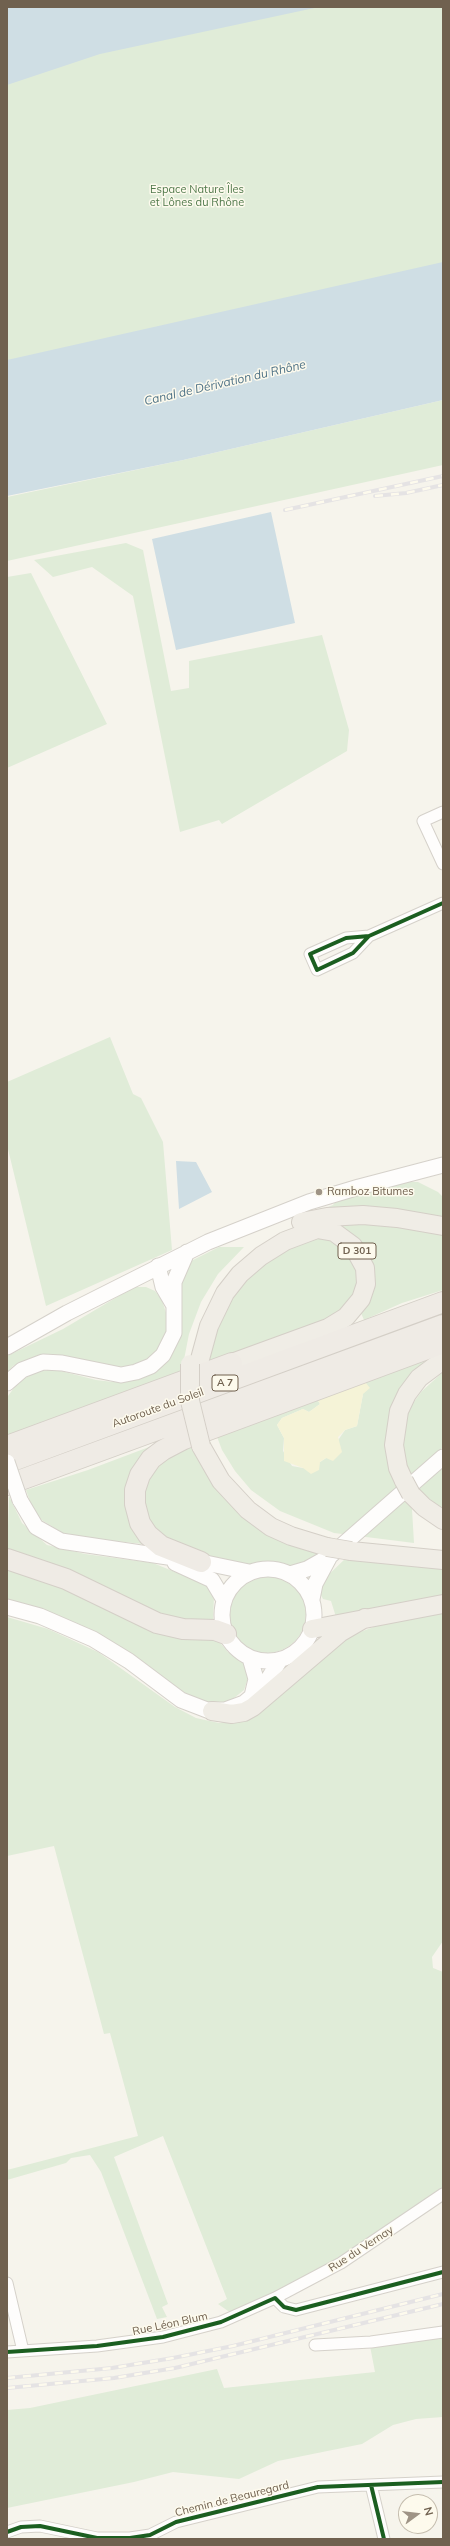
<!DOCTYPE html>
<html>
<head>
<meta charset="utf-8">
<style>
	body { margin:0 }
	#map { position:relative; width:450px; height:2546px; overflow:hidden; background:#f6f4ec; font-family:Mulish,sans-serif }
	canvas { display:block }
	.frame { position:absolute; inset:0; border:8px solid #70614f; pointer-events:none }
	.north { position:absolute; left:398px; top:2494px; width:40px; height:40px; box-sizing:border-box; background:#fdfaed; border:1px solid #c5bdae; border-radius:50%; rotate:75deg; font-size:11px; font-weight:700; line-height:16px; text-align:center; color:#70614f }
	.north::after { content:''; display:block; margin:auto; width:14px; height:18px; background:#9f9486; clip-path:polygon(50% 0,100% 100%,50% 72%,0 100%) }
</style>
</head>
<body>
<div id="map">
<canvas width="450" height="2546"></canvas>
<div class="frame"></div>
<div class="north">N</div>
</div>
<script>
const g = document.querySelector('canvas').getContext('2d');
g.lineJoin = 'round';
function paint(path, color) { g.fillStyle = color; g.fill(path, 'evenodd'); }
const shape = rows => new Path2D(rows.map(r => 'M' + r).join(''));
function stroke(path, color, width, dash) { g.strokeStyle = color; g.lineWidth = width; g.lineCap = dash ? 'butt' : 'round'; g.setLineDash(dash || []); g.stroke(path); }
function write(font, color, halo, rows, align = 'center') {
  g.font = font + ' Mulish,sans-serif'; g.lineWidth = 3; g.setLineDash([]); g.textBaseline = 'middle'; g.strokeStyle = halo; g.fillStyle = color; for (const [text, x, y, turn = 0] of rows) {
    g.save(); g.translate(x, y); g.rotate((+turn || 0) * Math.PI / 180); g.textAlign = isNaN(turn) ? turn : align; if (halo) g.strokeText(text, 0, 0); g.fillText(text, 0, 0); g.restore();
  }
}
paint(shape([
	[7,7,443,7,443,336,7,432],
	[443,400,443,465,7,561,7,497,183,460],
	[126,543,143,550,171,691,189,688,189,661,322,635,349,730,347,751,222,824,219,820,180,832,133,596,92,567,53,577,34,560],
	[31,573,107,724,7,768,7,577],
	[110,1037,133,1094,141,1098,163,1142,172,1250,46,1306,7,1145,7,1082],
	[405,1182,418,1182,438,1192,443,1197,443,1290,402,1303,364,1320,361,1313,371,1261,364,1245,334,1222,328,1207,333,1205,336,1201],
	[308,1238,324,1238,338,1245,345,1251,352,1263,358,1275,355,1293,346,1308,331,1317,207,1367,214,1331,238,1287,277,1253],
	[219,1247,244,1247,218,1274,201,1302,189,1334,181,1375,7,1441,8,1396,19,1381,37,1372,53,1369,96,1380,113,1382,133,1380,162,1365,178,1288,191,1261],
	[134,1287,146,1287,155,1291,162,1300,168,1319,166,1336,153,1356,133,1366,115,1367,60,1356,38,1356,13,1366,7,1373,7,1356,63,1329],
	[443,1353,424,1362,404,1383,390,1409,386,1446,391,1472,399,1492,412,1509,414,1543,334,1533,280,1511,251,1490,235,1471,222,1450,216,1434,317,1399,320,1404,309,1412,303,1409,282,1418,277,1425,284,1438,283,1451,292,1466,303,1468,320,1462,326,1458,345,1430,357,1426,363,1394,361,1382],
	[443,1372,443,1447,412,1477,404,1460,402,1432,407,1411,422,1391],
	[190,1443,212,1480,321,1554,295,1569,279,1562,259,1562,242,1566,193,1553,154,1534,140,1492,155,1463],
	[149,1447,152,1452,133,1526,143,1544,68,1536,35,1516,26,1490,88,1470],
	[443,1467,443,1511,419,1489],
	[9,1496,22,1523,47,1545,85,1554,153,1563,207,1585,214,1596,213,1623,182,1623,7,1555],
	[345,1559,443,1567,443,1600,336,1617,331,1601,323,1599,319,1591,323,1580],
	[7,1565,217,1639,228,1652,244,1663,249,1675,244,1690,229,1702,210,1703,191,1698,7,1601],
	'228 1614a39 39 0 1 1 78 0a39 39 0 1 1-78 0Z',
	[443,1612,443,1941,432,1957,433,1968,443,1972,443,2188,348,2252,292,2284,231,2313,218,2304,227,2299,163,2136,114,2157,168,2304,162,2307,167,2317,157,2319,101,2172,90,2155,71,2158,66,2163,7,2180,7,2170,138,2136,110,2033,104,2034,54,1846,7,1856,7,1617,48,1629,98,1652,175,1707,196,1718,219,1723,243,1720,344,1638,379,1625],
	[443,2336,443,2417,416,2419,393,2425,362,2444,278,2461,239,2479,173,2472,134,2482,7,2508,7,2410,30,2408,217,2369,224,2388,375,2372,370,2346]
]), '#e0ecd8');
paint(shape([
	[361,1382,366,1383,370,1388,363,1394,357,1426,345,1430,338,1437,342,1452,333,1461,326,1458,320,1462,319,1470,311,1474,303,1468,284,1461,284,1438,277,1425,282,1418,303,1409,309,1412,320,1404,317,1399]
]), '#f5f3d7');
paint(shape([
	[7,7,319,7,100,54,7,85],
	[443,262,443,400,183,460,7,496,7,360],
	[271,512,295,623,176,650,152,539],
	[176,1161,196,1162,212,1192,179,1209]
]), '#cfdee4');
const minor = shape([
	[443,812,423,821,443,864],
	[369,936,353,953,317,970,310,954,346,938,369,936,443,903],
	[7,2283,23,2351],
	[275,2298,341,2263,443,2194],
	[315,2345,371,2342,443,2332],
	[7,2352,97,2346,163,2337,221,2322,275,2298,284,2307,296,2310,443,2272],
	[371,2485,384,2539],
	[7,2532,21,2527,40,2526,97,2538,130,2538,150,2535,176,2522,318,2487,443,2482]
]);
const secondary = shape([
	[158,1266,163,1287,173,1304],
	[7,1347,67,1313,208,1242,309,1202,359,1187,443,1165],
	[7,1383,22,1370,43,1362,62,1363,121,1375,136,1372,151,1366,163,1355,174,1333,174,1282,187,1252],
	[20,1500,36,1527,61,1541,201,1562,249,1572],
	[175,1563,212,1580,224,1600],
	'222 1615a46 46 0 1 1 92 0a46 46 0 1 1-92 0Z',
	[290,1574,307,1569,330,1556,443,1457],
	[312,1599,315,1584,329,1558],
	[7,1607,40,1616,93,1639,129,1661,181,1700,207,1710,225,1710,244,1703,263,1687,280,1660],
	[250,1658,256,1679,252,1696]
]);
const trunk = shape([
	[301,1222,327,1217,363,1215,397,1218,443,1226],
	[200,1359,209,1326,225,1293,240,1274,261,1256,285,1241,317,1229,334,1232,353,1246,365,1268,366,1284,361,1299,346,1317,328,1328,232,1363],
	[201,1446,221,1481,248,1510,271,1527,291,1536,327,1547],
	[404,1481,398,1468,394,1445,399,1411,407,1394,419,1378,443,1360],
	[411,1494,424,1507,443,1520],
	[351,1551,443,1560],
	[312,1629,443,1604],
	[212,1711,232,1714,244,1712,253,1707,341,1632,365,1618]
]);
const motorway = shape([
	[7,1446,232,1363],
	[7,1463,443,1302],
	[7,1485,443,1325],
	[7,1559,66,1579,157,1623,183,1629,215,1630,226,1634],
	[201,1562,161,1546,148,1535,140,1523,135,1504,135,1490,140,1475,151,1459,163,1450,184,1439,443,1343]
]);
stroke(minor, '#d5d1ca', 13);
stroke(secondary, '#d5d1ca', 17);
stroke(trunk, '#d4cfc7', 20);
stroke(motorway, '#d4cfc7', 22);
stroke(minor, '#fefdfc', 11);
stroke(secondary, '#fefdfc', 15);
stroke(trunk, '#f0ede6', 18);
stroke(motorway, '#efebe5', 20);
const rail = shape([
	[375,496,406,493,443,485],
	[285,510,443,476],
	[7,2378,112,2368,173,2358,233,2346,443,2294],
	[7,2388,114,2378,175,2368,443,2304]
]);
stroke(rail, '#e5e3e4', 4);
stroke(rail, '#fdfaed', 2.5, [8]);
const secondaryBridge = shape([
	[7,1462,20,1500]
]);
const trunkBridge = shape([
	[190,1364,190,1401,201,1446],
	[404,1481,411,1494],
	[327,1547,351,1551]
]);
stroke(secondaryBridge, '#d5d1ca', 17, []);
stroke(trunkBridge, '#d4cfc7', 20, []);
stroke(secondaryBridge, '#fefdfc', 15);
stroke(trunkBridge, '#f0ede6', 18);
stroke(shape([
	[369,936,353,953,317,970,310,954,346,938,369,936,443,903],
	[7,2352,97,2346,163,2337,221,2322,275,2298,284,2307,296,2310,443,2272],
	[371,2485,384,2539],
	[7,2532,21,2527,40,2526,97,2538,130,2538,150,2535,176,2522,318,2487,443,2482]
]), '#1b5e20', 4);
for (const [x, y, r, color] of [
	[319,1192,4,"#9f9486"]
]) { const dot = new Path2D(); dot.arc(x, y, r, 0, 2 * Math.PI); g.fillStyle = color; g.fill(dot); stroke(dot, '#fdfaed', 1.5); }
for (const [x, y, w] of [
	[357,1251,38],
	[225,1383,26]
]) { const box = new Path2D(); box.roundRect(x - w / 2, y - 8, w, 16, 3); g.fillStyle = '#fdfaed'; g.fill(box); stroke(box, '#70614f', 1); }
write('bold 10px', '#70614f', null, [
	["D 301",357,1251],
	["A 7",225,1383]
]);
write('11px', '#517a4c', '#fdfaed', [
	["Espace Nature Îles",197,190],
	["et Lônes du Rhône",197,203]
]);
write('11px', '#70614f', '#fdfaed', [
	["Ramboz Bitumes",327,1192]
], 'left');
write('11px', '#70614f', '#fdfaed', [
	["Autoroute du Soleil",158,1408,-20],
	["Rue du Vernay",361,2249,-33],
	["Rue Léon Blum",170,2324,-12],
	["Chemin de Beauregard",232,2499,-14]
]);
write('italic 12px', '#4f7387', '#fdfaed', [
	["Canal de Dérivation du Rhône",225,383,-13]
]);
</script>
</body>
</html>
